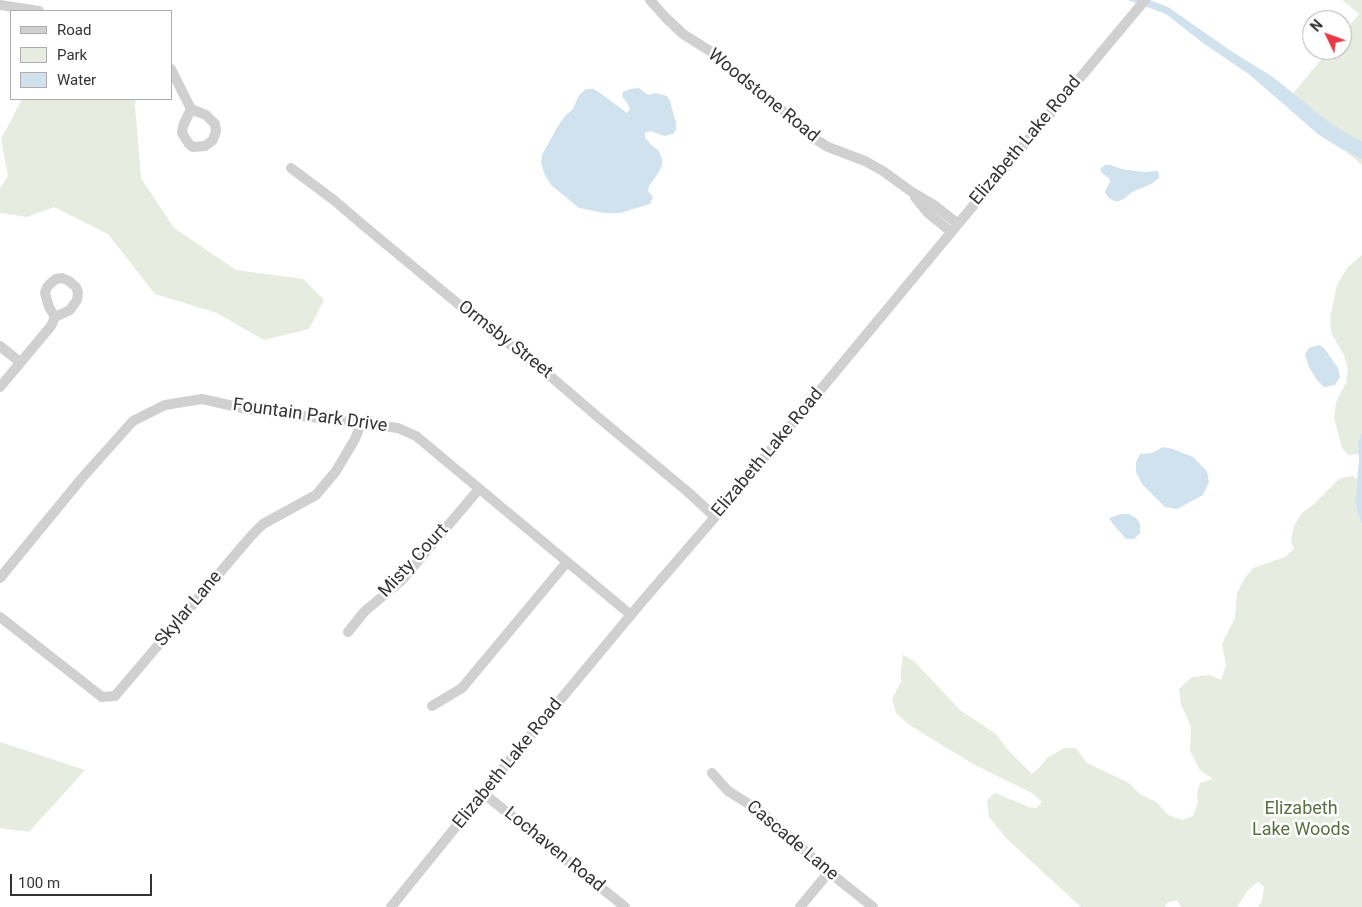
<!DOCTYPE html>
<html>
<head>
<meta charset="utf-8">
<style>
	body { margin:0 }
	#map { position:relative; width:1362px; height:907px; overflow:hidden; background:#fff; font-family:Roboto,sans-serif }
	canvas { display:block }
	.legend { position:absolute; left:10px; top:10px; width:162px; height:90px; box-sizing:border-box; background:#fff; border:1px solid #adadad; margin:0; padding:6px 9px; list-style:none; font-size:15px; color:#333 }
	.legend li { display:flex; align-items:center; gap:10px; height:25px }
	.legend b { width:25px; border:1px solid #adadad }
	.north { position:absolute; left:1302px; top:10px; width:50px; height:50px; box-sizing:border-box; background:#fff; border:1px solid #adadad; border-radius:50%; rotate:312deg; font-size:14px; font-weight:700; line-height:20px; text-align:center; color:#333 }
	.north::after { content:''; display:block; margin:auto; width:18px; height:22px; background:#e63946; clip-path:polygon(50% 0,100% 100%,50% 72%,0 100%) }
	.scale { position:absolute; left:10px; top:874px; width:142px; height:22px; box-sizing:border-box; border:2px solid #333; border-top:0; padding-left:6px; font-size:15px; line-height:18px; white-space:nowrap; color:#333; -webkit-text-stroke:4px #fff; paint-order:stroke }
</style>
</head>
<body>
<div id="map">
<canvas width="1362" height="907"></canvas>
<ul class="legend">
<li><b style="height:6px;background:#d0d0d0"></b>Road</li>
<li><b style="height:14px;background:#e6ecdf"></b>Park</li>
<li><b style="height:14px;background:#cfe2ee"></b>Water</li>
</ul>
<div class="north">N</div>
<div class="scale">100 m</div>
</div>
<script>
const g = document.querySelector('canvas').getContext('2d');
g.lineJoin = 'round';
function paint(path, color) { g.fillStyle = color; g.fill(path, 'evenodd'); }
const shape = rows => new Path2D(rows.map(r => 'M' + r).join(''));
function stroke(path, color, width, dash) { g.strokeStyle = color; g.lineWidth = width; g.lineCap = dash ? 'butt' : 'round'; g.setLineDash(dash || []); g.stroke(path); }
function write(font, color, halo, rows, align = 'center') {
  g.font = font + ' Roboto,sans-serif'; g.lineWidth = 5; g.setLineDash([]); g.textBaseline = 'middle'; g.strokeStyle = halo; g.fillStyle = color; for (const [text, x, y, turn = 0] of rows) {
    g.save(); g.translate(x, y); g.rotate((+turn || 0) * Math.PI / 180); g.textAlign = isNaN(turn) ? turn : align; if (halo) g.strokeText(text, 0, 0); g.fillText(text, 0, 0); g.restore();
  }
}
paint(shape([
	[1342,0,1362,0,1362,165,1286,102,1329,50,1342,50,1342,35,1359,14],
	[22,99,136,99,135,105,141,178,174,228,236,270,303,279,324,300,309,329,264,340,217,313,155,294,108,234,54,207,27,217,0,213,0,188,8,176,1,139],
	[1362,255,1362,432,1358,442,1359,454,1348,455,1342,448,1334,418,1336,402,1346,383,1348,369,1344,355,1331,333,1330,318,1337,285,1347,268],
	[1352,476,1357,479,1355,502,1357,511,1362,525,1362,907,1258,907,1262,901,1264,887,1258,882,1248,890,1237,907,1182,907,1176,900,1167,903,1165,907,1081,907,1007,839,989,817,987,800,995,793,1029,807,1037,808,1042,802,1032,793,975,765,927,736,907,723,896,713,892,699,901,682,901,669,903,655,914,661,960,710,996,734,1006,748,1032,774,1040,767,1047,758,1064,748,1076,748,1087,763,1129,783,1140,794,1156,802,1168,815,1182,820,1193,816,1198,802,1197,793,1200,783,1213,779,1200,770,1190,751,1191,727,1181,704,1179,689,1192,677,1210,675,1221,680,1226,665,1222,644,1235,618,1237,593,1245,578,1253,568,1285,557,1294,549,1291,541,1294,526,1302,513,1314,504,1340,478],
	[0,742,85,770,29,832,0,828]
]), '#e6ecdf');
paint(shape([
	[1128,0,1150,0,1168,7,1231,51,1273,77,1326,120,1347,134,1362,141,1362,159,1340,148,1319,135,1250,75,1203,43,1166,14],
	[639,88,648,95,656,93,667,96,670,101,676,123,676,130,673,134,664,136,651,131,645,133,645,137,651,145,658,150,662,158,662,165,659,172,649,186,648,191,653,197,650,204,620,213,605,213,579,208,551,185,544,173,541,162,542,155,558,126,565,116,573,109,579,95,586,89,594,89,600,93,627,113,630,109,629,106,622,96,623,92,630,89],
	[1105,165,1110,165,1122,169,1135,171,1145,172,1157,171,1159,173,1159,178,1151,184,1132,192,1124,199,1119,201,1115,201,1109,198,1105,193,1106,189,1110,182,1109,178,1102,173,1100,169],
	[1319,345,1324,348,1338,368,1340,377,1335,385,1324,387,1317,380,1309,367,1305,354,1309,348],
	[1362,432,1362,525,1357,511,1355,502,1359,460,1358,442],
	[1163,447,1173,449,1193,457,1207,471,1209,482,1203,495,1177,509,1165,507,1142,484,1136,472,1136,462,1140,454,1152,453],
	[1121,514,1129,514,1136,518,1140,524,1140,533,1134,539,1126,539,1113,524,1109,518]
]), '#cfe2ee');
stroke(shape([
	[650,0,666,18,683,34,710,51,752,88,789,115,812,137,828,147,865,161,883,171,898,182,912,192,934,205,958,224],
	[0,5,39,11],
	[171,69,191,109,206,115,215,124,216,131,213,140,205,146,193,147,189,144,182,133,183,126,191,109],
	[291,168,335,201,363,225,457,303,549,375,599,418,688,492,715,517],
	[915,197,928,213,951,232],
	[0,346,20,362],
	[0,387,51,326,55,317,70,310,77,300,78,292,76,287,69,281,62,278,56,279,52,282,47,287,45,293,49,307,55,317],
	[0,578,82,478,133,421,165,405,202,399,247,409,398,428,416,436,631,615],
	[0,617,102,697,115,696,251,536,263,524,316,495,336,471,355,439,361,424],
	[348,632,365,611,401,581,479,489],
	[432,706,462,688,567,562],
	[712,773,728,791,760,811,829,872,873,907],
	[483,793,625,907],
	[391,907,501,771,640,604,715,517,958,224,1145,0],
	[800,907,829,872]
]), '#d0d0d0', 10);
write('18px', '#333', '#fff', [
	["Woodstone Road",763,96,39],
	["Elizabeth Lake Road",1026,141,-50],
	["Ormsby Street",505,340,38],
	["Fountain Park Drive",310,416,8],
	["Elizabeth Lake Road",768,453,-50],
	["Misty Court",414,561,-47],
	["Skylar Lane",189,609,-50],
	["Elizabeth Lake Road",508,764,-51],
	["Cascade Lane",792,841,40],
	["Lochaven Road",554,850,39]
]);
write('18px', '#56703f', '#fff', [
	["Elizabeth",1301,809],
	["Lake Woods",1301,830]
]);
</script>
</body>
</html>
